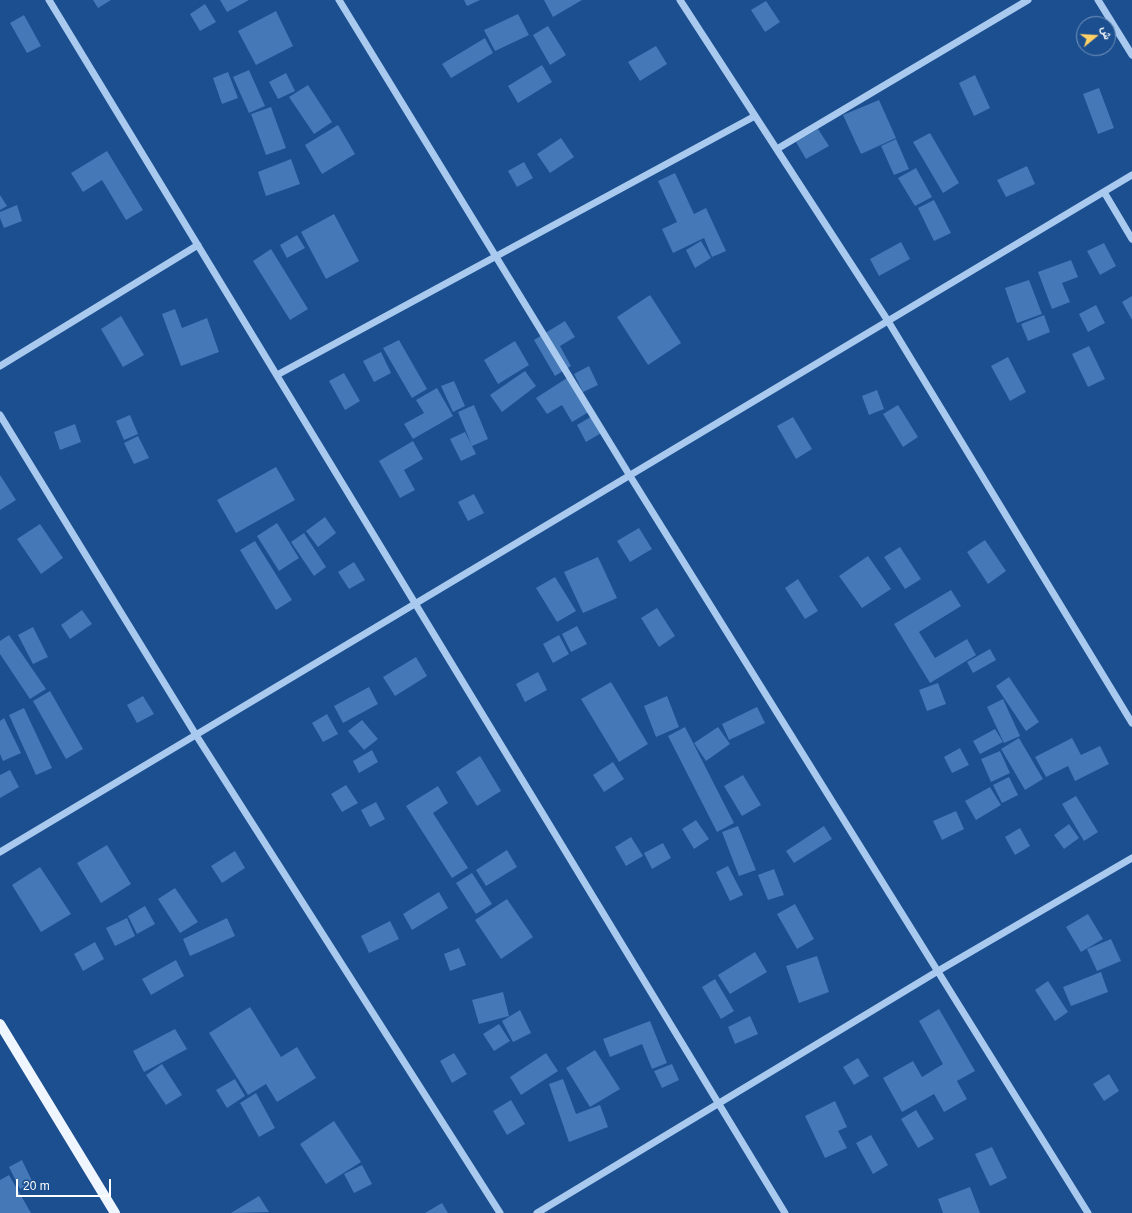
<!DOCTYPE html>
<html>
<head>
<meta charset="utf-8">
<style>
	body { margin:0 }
	#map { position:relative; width:1132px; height:1213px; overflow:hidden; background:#1b4f8f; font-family:Arial,Vazirmatn,sans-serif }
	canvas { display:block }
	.north { position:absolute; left:1076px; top:16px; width:40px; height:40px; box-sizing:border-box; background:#1b4f8f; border:1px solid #7695bc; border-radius:50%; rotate:72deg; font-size:11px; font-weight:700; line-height:16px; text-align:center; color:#fff }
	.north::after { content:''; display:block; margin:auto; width:14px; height:18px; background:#ffd166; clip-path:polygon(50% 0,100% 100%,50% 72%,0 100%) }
	.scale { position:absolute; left:16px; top:1179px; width:95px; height:18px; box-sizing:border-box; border:2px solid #fff; border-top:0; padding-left:5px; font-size:12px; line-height:14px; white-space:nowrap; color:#fff; -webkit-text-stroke:3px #1b4f8f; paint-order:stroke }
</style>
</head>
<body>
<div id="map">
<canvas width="1132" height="1213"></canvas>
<div class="north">ش</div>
<div class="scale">20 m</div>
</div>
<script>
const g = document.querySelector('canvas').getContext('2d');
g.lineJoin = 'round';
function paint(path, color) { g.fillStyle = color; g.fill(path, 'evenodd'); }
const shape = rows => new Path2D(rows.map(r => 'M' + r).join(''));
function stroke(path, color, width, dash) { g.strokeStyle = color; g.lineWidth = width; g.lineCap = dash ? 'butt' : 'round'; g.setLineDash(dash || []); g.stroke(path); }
paint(shape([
	[93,0,111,0,98,8],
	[220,0,249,0,227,12],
	[464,0,480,0,467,6],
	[544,0,582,0,553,17],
	[766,1,780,22,765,32,751,10],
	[205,4,216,22,200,31,190,14],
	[276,11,293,46,256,65,238,31],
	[518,14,529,35,495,51,484,30],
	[24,15,41,46,27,53,10,23],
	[548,26,566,55,550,65,533,35],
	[485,38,493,53,451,78,442,64],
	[656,46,667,64,640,81,628,62],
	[542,65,552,82,518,103,508,86],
	[249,70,265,106,249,113,233,77],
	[228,72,238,98,222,104,213,78],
	[286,73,295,91,278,99,269,82],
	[975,75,990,108,974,116,959,83],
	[308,85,332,122,314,134,289,97],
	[1099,88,1114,128,1098,134,1083,94],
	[879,100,896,138,861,154,843,115],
	[271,107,286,148,266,155,251,114],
	[338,125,355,154,322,174,305,145],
	[818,129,829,146,806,159,796,142],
	[930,133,959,183,943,193,913,142],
	[561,138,574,157,550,173,537,154],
	[896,139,909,169,894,175,881,146],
	[107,151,143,210,126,220,102,180,83,192,71,173],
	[291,159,300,184,266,196,258,172],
	[524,162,533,178,517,187,508,171],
	[1027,166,1035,184,1006,197,997,180],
	[916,168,932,197,915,206,898,178],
	[675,173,694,214,706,208,726,251,712,257,704,238,673,253,662,229,677,222,658,181],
	[0,195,7,206,0,210],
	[934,200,951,233,934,241,918,208],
	[17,205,22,221,4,228,0,218,0,212],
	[334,214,359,261,326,279,301,232],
	[297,235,305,248,287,258,280,245],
	[701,241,711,258,695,268,686,250],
	[901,242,910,259,879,276,870,259],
	[1104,243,1116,266,1100,275,1087,251],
	[271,249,308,309,290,320,253,261],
	[1071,260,1078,277,1062,283,1070,302,1052,309,1038,272],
	[1029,280,1042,314,1017,323,1005,288],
	[650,295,681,343,648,365,617,317],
	[1132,296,1132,320,1122,302],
	[1096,305,1105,323,1088,332,1079,314],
	[175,309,182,328,207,318,219,352,181,366,162,314],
	[1044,315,1050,332,1028,341,1021,324],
	[121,316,144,355,123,367,101,329],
	[565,321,575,337,560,346,571,366,555,376,534,340],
	[399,340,427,389,412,398,383,348],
	[515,341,529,365,498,384,484,360],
	[1089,346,1105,379,1088,387,1072,354],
	[381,352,391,373,374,382,363,361],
	[1008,357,1026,392,1010,401,991,366],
	[589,366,598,385,583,392,574,374],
	[525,371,536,386,502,412,490,395],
	[344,373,360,401,345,410,329,381],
	[570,376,592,410,572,422,562,405,547,414,536,398],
	[454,381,465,406,453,412,441,386],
	[437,388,453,416,413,439,404,424,424,413,416,400],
	[877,390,884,409,869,415,862,396],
	[474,405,488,439,472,446,458,412],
	[898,405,918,437,903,447,883,414],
	[130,415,138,434,124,440,116,421],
	[594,415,603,432,586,442,577,425],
	[793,417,812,449,796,459,777,426],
	[75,424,81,442,60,450,54,432],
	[465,432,476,454,461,461,450,439],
	[138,436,149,458,134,464,124,443],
	[413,441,423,459,404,470,415,490,400,498,379,461],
	[276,467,295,500,236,533,217,500],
	[0,475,16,500,0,510],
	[474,494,484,513,468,521,458,502],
	[325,517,336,533,318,547,306,531],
	[277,523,299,558,279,571,257,536],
	[40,524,63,558,41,574,17,539],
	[639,528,652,549,630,562,617,541],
	[304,533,326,567,314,576,291,542],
	[985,540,1006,571,988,584,967,552],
	[255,541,292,600,276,610,240,550],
	[900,547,921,579,905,589,884,557],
	[868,556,891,589,862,608,839,576],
	[598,557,617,598,583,613,564,572],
	[354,562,365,580,349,589,338,572],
	[555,577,576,611,557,622,536,588],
	[798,579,818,611,805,619,785,588],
	[951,590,961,606,919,632,935,658,967,639,976,655,930,683,894,624],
	[657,608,675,636,659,647,641,618],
	[82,610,92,624,70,639,61,625],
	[577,626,587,644,571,652,562,634],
	[33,627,48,657,33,664,18,635],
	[9,635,46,689,30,699,0,654,0,641],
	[559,635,569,654,553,663,543,644],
	[990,649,996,660,973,673,967,662],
	[416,657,427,676,395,696,383,677],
	[538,672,547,690,525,702,516,684],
	[1009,677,1039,722,1026,731,996,686],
	[611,682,648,744,619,762,581,699],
	[938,683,946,704,927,711,919,690],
	[369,687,378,704,343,723,334,706],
	[50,691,83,749,66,759,33,701],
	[143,696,154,714,137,723,127,705],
	[667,696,679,727,656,737,644,706],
	[1003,699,1020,736,1004,743,987,707],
	[757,707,765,723,729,740,722,724],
	[24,708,52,768,36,775,9,715],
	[327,714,338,734,323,742,312,723],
	[4,718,21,753,3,761,0,754,0,721],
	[362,720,378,739,364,750,348,731],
	[685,727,734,823,717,832,668,736],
	[718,727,730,744,706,761,694,743],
	[995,729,1003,742,980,754,973,741],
	[1019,738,1043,779,1025,790,1001,749],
	[1072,738,1081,755,1100,746,1109,764,1075,781,1068,766,1046,777,1035,757],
	[960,748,969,765,952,773,944,757],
	[372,750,378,762,359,773,353,761],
	[1000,751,1010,773,991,782,981,759],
	[480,756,501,791,477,806,456,772],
	[613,762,624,779,604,792,593,775],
	[10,770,19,787,0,798,0,775],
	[743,775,761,805,742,816,724,786],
	[1009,777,1018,795,1002,803,993,785],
	[346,785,358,803,342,812,331,794],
	[438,786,448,803,433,813,468,868,452,878,406,806],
	[990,787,1001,805,976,820,965,801],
	[1076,796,1098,832,1084,841,1062,804],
	[376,802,385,819,370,827,361,810],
	[956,811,964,829,942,840,933,821],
	[696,820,709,839,694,849,682,829],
	[1069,824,1079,838,1064,849,1054,835],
	[738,826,756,870,739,876,722,832],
	[824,826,832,839,794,863,786,851],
	[1020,828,1030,846,1015,855,1005,837],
	[631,837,643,856,626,866,615,847],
	[663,843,671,858,652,869,644,853],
	[107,845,131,884,101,903,77,863],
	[507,850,517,867,486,886,476,870],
	[235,851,245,868,222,883,211,866],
	[728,866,743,895,730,901,716,872],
	[40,867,71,914,41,932,12,885],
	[774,869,784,895,768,900,758,875],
	[472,873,492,904,476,914,456,883],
	[175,888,198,922,180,933,158,899],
	[439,892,448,908,412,930,403,914],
	[507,899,533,937,501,959,475,920],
	[795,904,814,939,797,949,777,914],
	[145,906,155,924,137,934,128,916],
	[1088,914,1103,939,1081,952,1066,927],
	[127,918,135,936,115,946,106,928],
	[227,918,235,936,190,956,183,939],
	[390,921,399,939,369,953,361,936],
	[1111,939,1121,961,1097,971,1087,949],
	[95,942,104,959,83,971,74,954],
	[459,948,466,965,450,971,444,954],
	[755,952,767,972,730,994,718,975],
	[817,956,829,992,799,1003,786,966],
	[176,960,184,976,151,995,142,979],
	[1101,972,1108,992,1071,1006,1063,987],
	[715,979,734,1011,721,1019,702,987],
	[1048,981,1068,1012,1055,1021,1035,990],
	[503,992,509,1016,479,1024,472,1000],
	[250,1007,281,1057,297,1047,316,1078,277,1102,266,1084,248,1095,209,1033],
	[939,1009,975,1071,957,1081,967,1099,944,1112,934,1094,902,1112,883,1078,913,1061,922,1077,943,1064,919,1021],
	[520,1010,531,1033,513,1042,502,1021],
	[750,1016,758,1034,735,1044,728,1027],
	[650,1021,667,1063,652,1069,642,1044,610,1057,603,1039],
	[499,1024,510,1041,494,1051,483,1034],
	[175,1029,187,1049,144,1072,133,1051],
	[595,1050,620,1089,590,1107,566,1068],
	[454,1053,467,1074,452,1083,440,1061],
	[546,1053,558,1071,521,1095,510,1077],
	[858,1058,869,1076,854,1085,843,1067],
	[162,1064,182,1095,166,1105,146,1075],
	[672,1064,679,1080,662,1088,654,1071],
	[1109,1074,1119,1091,1104,1101,1093,1084],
	[235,1079,245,1096,227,1108,216,1090],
	[563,1079,576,1114,600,1105,608,1127,569,1142,549,1084],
	[256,1093,275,1128,259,1137,240,1103],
	[511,1100,525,1124,507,1135,493,1111],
	[835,1101,847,1127,838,1131,847,1148,825,1158,805,1116],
	[916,1110,934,1139,918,1148,901,1119],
	[334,1121,361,1162,326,1184,300,1144],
	[871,1135,888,1165,873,1174,856,1143],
	[992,1147,1007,1178,990,1186,975,1154],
	[22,1160,33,1183,20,1189,9,1167],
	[362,1165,372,1184,354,1193,344,1174],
	[9,1175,31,1213,0,1213,0,1180],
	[970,1187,980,1213,943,1213,938,1199],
	[259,1196,269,1212,231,1213],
	[442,1203,448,1213,425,1213]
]), '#4478b7');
stroke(shape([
	[49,0,785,1213],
	[339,0,630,476,1088,1213],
	[680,0,888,321,1132,723],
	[1098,0,1132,55],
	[777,149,1028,0],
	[1104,192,1132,239],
	[0,366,198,245],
	[277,375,755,116],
	[0,415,196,735,500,1213],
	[0,852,1132,175],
	[537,1213,938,971,1132,858]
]), '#a9c9ee', 7);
stroke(shape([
	[0,1024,115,1213]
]), '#f0f6ff', 10);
</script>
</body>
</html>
